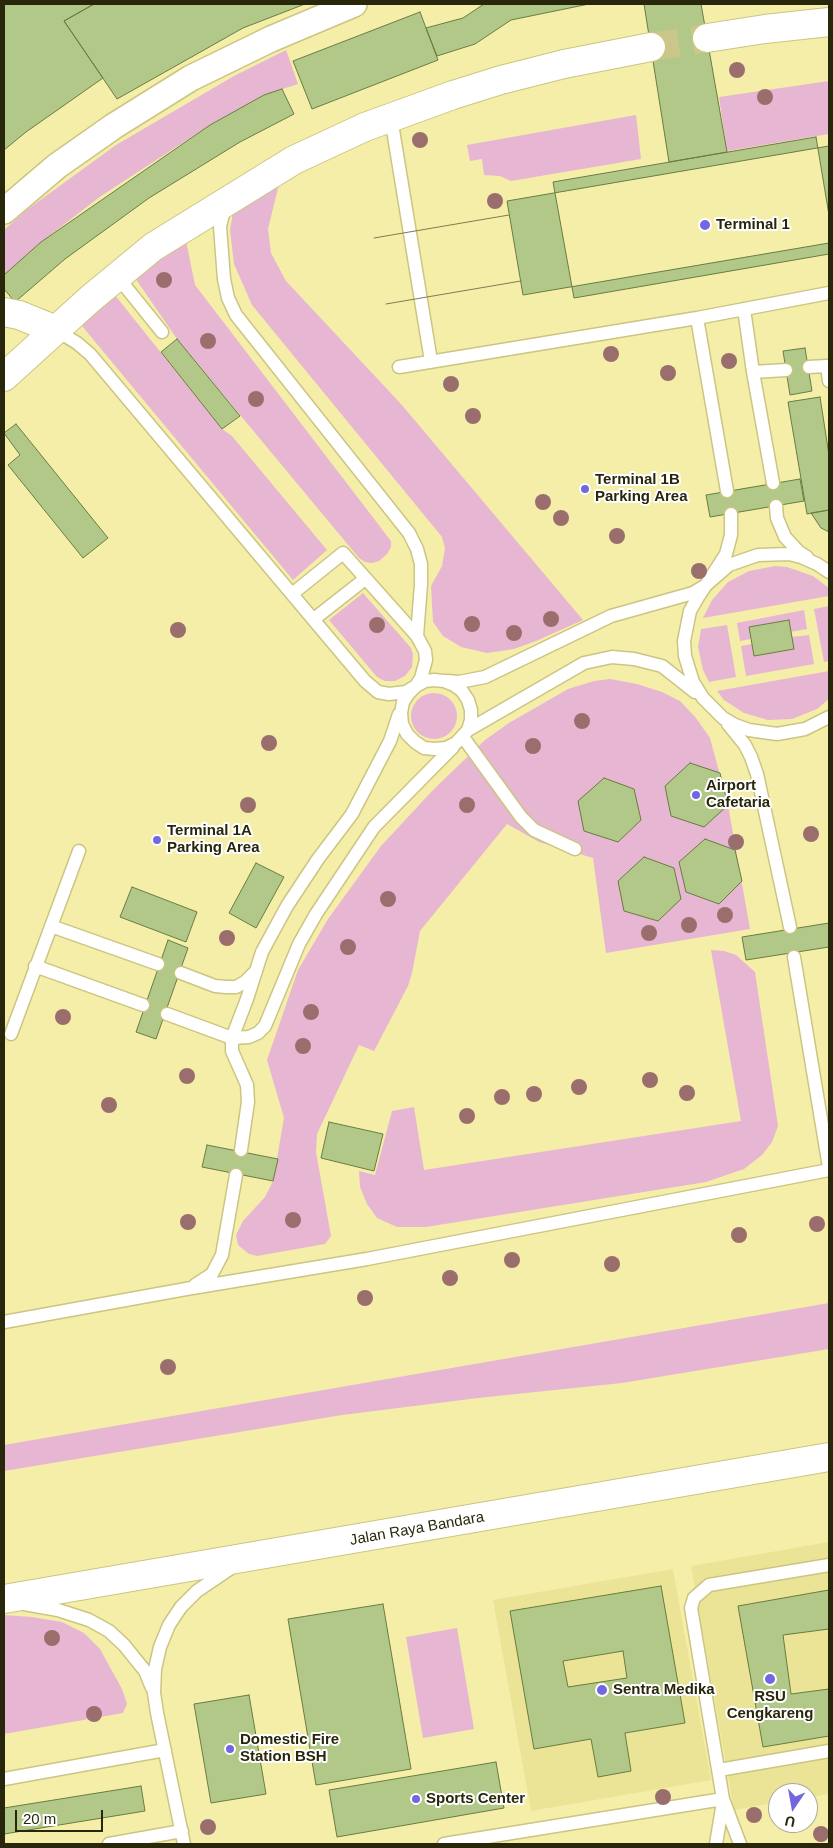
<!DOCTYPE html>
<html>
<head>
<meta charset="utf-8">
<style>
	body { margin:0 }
	#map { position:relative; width:833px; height:1848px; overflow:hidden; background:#f4eea9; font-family:Arial,sans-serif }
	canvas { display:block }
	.frame { position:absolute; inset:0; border:5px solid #29270b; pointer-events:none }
	.north { position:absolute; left:768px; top:1783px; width:50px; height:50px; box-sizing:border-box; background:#fff; border:1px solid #a9a99d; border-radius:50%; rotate:192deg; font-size:14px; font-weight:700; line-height:20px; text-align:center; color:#29270b }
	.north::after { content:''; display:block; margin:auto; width:18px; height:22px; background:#7267e1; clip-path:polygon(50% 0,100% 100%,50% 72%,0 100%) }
	.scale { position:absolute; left:15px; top:1810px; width:88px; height:22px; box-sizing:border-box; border:2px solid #29270b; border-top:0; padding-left:6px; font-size:15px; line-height:18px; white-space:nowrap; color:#29270b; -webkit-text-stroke:4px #fff; paint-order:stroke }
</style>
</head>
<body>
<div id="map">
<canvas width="833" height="1848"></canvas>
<div class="frame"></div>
<div class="north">U</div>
<div class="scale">20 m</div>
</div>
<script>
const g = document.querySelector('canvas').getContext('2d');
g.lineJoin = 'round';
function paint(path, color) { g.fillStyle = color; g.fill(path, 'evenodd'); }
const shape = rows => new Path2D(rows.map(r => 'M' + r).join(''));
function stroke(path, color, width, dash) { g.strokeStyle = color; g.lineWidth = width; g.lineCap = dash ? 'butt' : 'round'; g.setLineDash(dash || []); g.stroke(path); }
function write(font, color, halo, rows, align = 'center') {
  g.font = font + ' Arial,sans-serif'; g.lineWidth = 4; g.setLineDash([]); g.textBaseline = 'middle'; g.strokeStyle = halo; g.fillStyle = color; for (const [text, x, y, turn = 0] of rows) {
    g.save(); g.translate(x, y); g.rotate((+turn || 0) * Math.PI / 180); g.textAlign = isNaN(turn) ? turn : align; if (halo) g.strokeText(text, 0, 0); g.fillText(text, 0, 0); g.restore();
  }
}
paint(shape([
	[829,1542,829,1794,808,1797,808,1793,778,1793,778,1802,734,1810,691,1566],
	[673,1569,711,1780,531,1811,493,1600]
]), '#ebe396');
paint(shape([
	[286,50,298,84,264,95,210,125,101,196,41,242,4,275,4,230,28,209,116,145,234,76],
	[829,81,829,134,727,151,719,97],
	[636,115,641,159,511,181,500,176,484,175,482,159,470,161,467,145],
	[280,180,268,229,271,253,286,281,401,404,583,620,536,641,514,649,487,653,461,647,443,636,433,622,431,586,442,566,445,548,442,537,252,305,234,264,230,230,234,207],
	[185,236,195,285,391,541,391,547,387,554,379,561,372,563,365,562,359,558,177,339,133,275],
	[110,289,222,429,232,436,327,550,293,580,77,320],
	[775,566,787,567,813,576,829,588,829,596,703,618,712,600,728,582,749,571],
	[363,593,411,648,413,654,412,667,405,676,395,681,385,681,377,677,329,620],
	[829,606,829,661,824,662,814,609],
	[804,610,807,629,790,632,788,620,749,627,751,639,740,641,737,623],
	[727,625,736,677,709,682,703,670,698,647,701,629],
	[809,635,814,664,746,676,741,646,752,644,755,656,793,649,792,637],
	[829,671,829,699,817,709,792,719,768,720,744,713,724,700,717,691],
	[610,679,637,684,662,692,680,701,696,718,710,738,728,805,750,929,606,953,593,858,539,842,507,824,420,931,412,973,408,986,374,1051,359,1045,317,1134,316,1152,331,1236,325,1244,257,1256,249,1254,238,1245,236,1235,243,1221,265,1197,273,1181,284,1118,267,1060,298,970,328,919,381,846,434,789,485,740,509,723,568,689,594,681],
	'411 716a23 23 0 1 1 46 0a23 23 0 1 1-46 0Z',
	[711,950,724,951,736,955,755,972,778,1126,772,1142,762,1155,744,1169,706,1182,426,1227,397,1227,377,1218,367,1204,360,1187,359,1171,375,1175,392,1111,414,1107,424,1170,741,1121],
	[829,1303,829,1349,622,1383,478,1398,342,1415,4,1471,4,1445],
	[4,1615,32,1617,62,1622,84,1633,100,1649,122,1689,127,1704,123,1713,4,1734],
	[457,1628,474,1729,423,1738,406,1637]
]), '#e7b6d2');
const building = shape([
	[4,4,94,4,64,21,103,78,26,132,4,150,4,4],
	[94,4,305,4,243,28,117,99,64,21,94,4],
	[484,4,589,4,511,20,475,44,437,56,426,28,463,18,484,4],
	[644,4,701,4,727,152,669,162,644,4],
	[420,12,438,60,312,109,293,61,420,12],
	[282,89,294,114,240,142,149,198,65,259,15,302,4,289,4,275,41,242,210,125,264,95,282,89],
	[816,137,829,215,829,254,574,298,553,182,816,137],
	[829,146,829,243,523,295,507,201,829,146],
	[177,339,240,416,222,429,161,352,177,339],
	[805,348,812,391,790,395,783,351,805,348],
	[820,397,829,455,829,510,807,514,788,402,820,397],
	[16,424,108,538,83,558,8,465,20,455,4,433,16,424],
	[800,479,804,501,710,517,706,495,800,479],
	[829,510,829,532,821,528,811,513,829,510],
	[789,620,794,649,754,656,749,627,789,620],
	[690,763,720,773,728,805,704,827,671,816,665,786,690,763],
	[604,778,634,789,641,820,618,842,584,831,578,801,604,778],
	[705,839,735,850,742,881,719,904,686,892,679,862,705,839],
	[644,857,674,868,681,899,658,921,624,911,618,881,644,857],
	[256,863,284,877,256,928,229,913,256,863],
	[132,887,197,912,186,942,120,917,132,887],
	[829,923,829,947,746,960,742,937,829,923],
	[168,940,188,948,156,1039,136,1032,168,940],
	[329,1122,383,1134,374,1171,321,1158,329,1122],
	[207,1145,278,1159,273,1181,202,1167,207,1145],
	[661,1586,685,1723,625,1733,631,1771,598,1777,591,1739,534,1749,510,1611,661,1586],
	[623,1651,627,1678,568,1687,563,1661,623,1651],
	[829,1590,829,1629,783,1635,791,1694,829,1689,829,1736,763,1747,738,1606,829,1590],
	[383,1604,411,1769,316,1785,288,1619,383,1604],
	[249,1695,266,1794,211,1803,194,1704,249,1695],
	[496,1762,504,1808,337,1837,329,1790,496,1762],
	[141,1786,145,1811,4,1834,4,1808,141,1786]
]);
paint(building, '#b2c888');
stroke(building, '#697c40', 1);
stroke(shape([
	[651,47,707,38]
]), '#cbc689', 28, [28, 14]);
const service = shape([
	[391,118,431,361],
	[117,276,162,332],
	[744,309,753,372,773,483],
	[697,318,727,491],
	[56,330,77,343,90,354,365,681,378,692,389,694,406,692,416,686,425,681,434,680,444,681,454,685,462,691,468,700,471,710,471,720,468,730,456,743,446,748,435,749,424,748,415,742,407,734,402,724,401,713,403,702,409,693,416,686,421,678,426,660,425,651,417,636,421,584,421,564,417,549,409,533,236,315,228,298,224,279,220,227,223,214,226,207],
	[399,367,697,318,829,293],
	[809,367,827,366,829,381],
	[753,372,786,370],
	[776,506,777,518,785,537,799,552,807,557],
	[829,572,817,564,801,557,789,554,758,555,729,565,706,585,698,597,690,611,684,641,685,656,693,682,703,698,723,718,735,725,749,730,777,734,805,729,829,717],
	[292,594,343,553,417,636],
	[314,619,365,579],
	[447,681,459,682,485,677,611,616,693,593,706,585,726,554,731,535,731,514],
	[728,724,745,745,751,757,757,774,790,927],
	[468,730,584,663,612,657,634,659,662,666,695,692],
	[463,737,521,817,534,830,575,849],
	[51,926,158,964],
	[794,957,829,1167],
	[35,966,143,1005],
	[181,973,215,986,226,987,236,987,245,982,254,973],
	[167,1014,232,1038,249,1037,258,1033,265,1026,299,944,316,914,374,827,453,747],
	[11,1034,79,851],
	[241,1150,248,1102,247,1085,232,1051,232,1038,247,999,262,952,287,906,318,859,352,814,390,741,399,714],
	[195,1285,212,1274,222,1255,236,1175],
	[4,1322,186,1289,367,1259,829,1170],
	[24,1604,58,1610,89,1620,109,1631,124,1645,145,1671,152,1688],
	[719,1770,829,1751],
	[4,1779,165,1750],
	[109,1844,182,1831],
	[184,1844,157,1713,154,1693,155,1669,160,1647,169,1625,181,1607,197,1591,231,1568],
	[444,1844,723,1799],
	[716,1844,723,1802],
	[740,1844,723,1799,691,1608,694,1598,709,1585,829,1565]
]);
const minor = shape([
	[4,211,57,166,114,126,191,78,271,39,354,4]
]);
const tertiary = shape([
	[707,38,765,29,829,22],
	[4,312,19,315,56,330],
	[4,377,90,299,153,247,294,160,365,127,453,95,501,80,564,64,651,47]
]);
const primary = shape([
	[4,1599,829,1457]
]);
stroke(service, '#ccc582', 15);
stroke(minor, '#ccc582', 28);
stroke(tertiary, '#ccc582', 30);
stroke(primary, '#ccc582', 30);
stroke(service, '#fff', 12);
stroke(minor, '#fff', 25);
stroke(tertiary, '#fff', 28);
stroke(primary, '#fff', 28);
stroke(shape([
	[374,238,509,215],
	[386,304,521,281]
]), '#7f7b4e', 1);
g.fillStyle = '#9b6e6e';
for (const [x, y] of [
	[737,70],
	[765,97],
	[420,140],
	[495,201],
	[164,280],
	[208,341],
	[611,354],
	[729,361],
	[668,373],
	[451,384],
	[256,399],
	[473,416],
	[543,502],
	[561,518],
	[617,536],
	[699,571],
	[551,619],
	[472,624],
	[377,625],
	[178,630],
	[514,633],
	[582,721],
	[269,743],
	[533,746],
	[248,805],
	[467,805],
	[811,834],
	[736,842],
	[388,899],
	[725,915],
	[689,925],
	[649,933],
	[227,938],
	[348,947],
	[311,1012],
	[63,1017],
	[303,1046],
	[187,1076],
	[650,1080],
	[579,1087],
	[687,1093],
	[534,1094],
	[502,1097],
	[109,1105],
	[467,1116],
	[293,1220],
	[188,1222],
	[817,1224],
	[739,1235],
	[512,1260],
	[612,1264],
	[450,1278],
	[365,1298],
	[168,1367],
	[52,1638],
	[94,1714],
	[663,1797],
	[754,1815],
	[208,1827],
	[821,1834]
]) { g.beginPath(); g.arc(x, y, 8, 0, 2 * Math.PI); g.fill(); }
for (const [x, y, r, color] of [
	[705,225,6,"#7267e1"],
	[585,489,5,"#7267e1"],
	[696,795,5,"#7267e1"],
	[157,840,5,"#7267e1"],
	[770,1679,6,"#7267e1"],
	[602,1690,6,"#7267e1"],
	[230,1749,5,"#7267e1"],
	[416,1799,5,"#7267e1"]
]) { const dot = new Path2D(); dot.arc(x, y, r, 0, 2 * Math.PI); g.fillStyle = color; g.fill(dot); stroke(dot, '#fff', 2); }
write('bold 15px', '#29270b', '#fff', [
	["Terminal 1",716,225],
	["Terminal 1B",595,480],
	["Parking Area",595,497],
	["Airport",706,786],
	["Cafetaria",706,803],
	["Terminal 1A",167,831],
	["Parking Area",167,848],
	["Sentra Medika",613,1690],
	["RSU",770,1697,"center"],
	["Cengkareng",770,1714,"center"],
	["Domestic Fire",240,1740],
	["Station BSH",240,1757],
	["Sports Center",426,1799]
], 'left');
write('15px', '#29270b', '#fff', [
	["Jalan Raya Bandara",417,1529,-10]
]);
</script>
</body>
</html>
